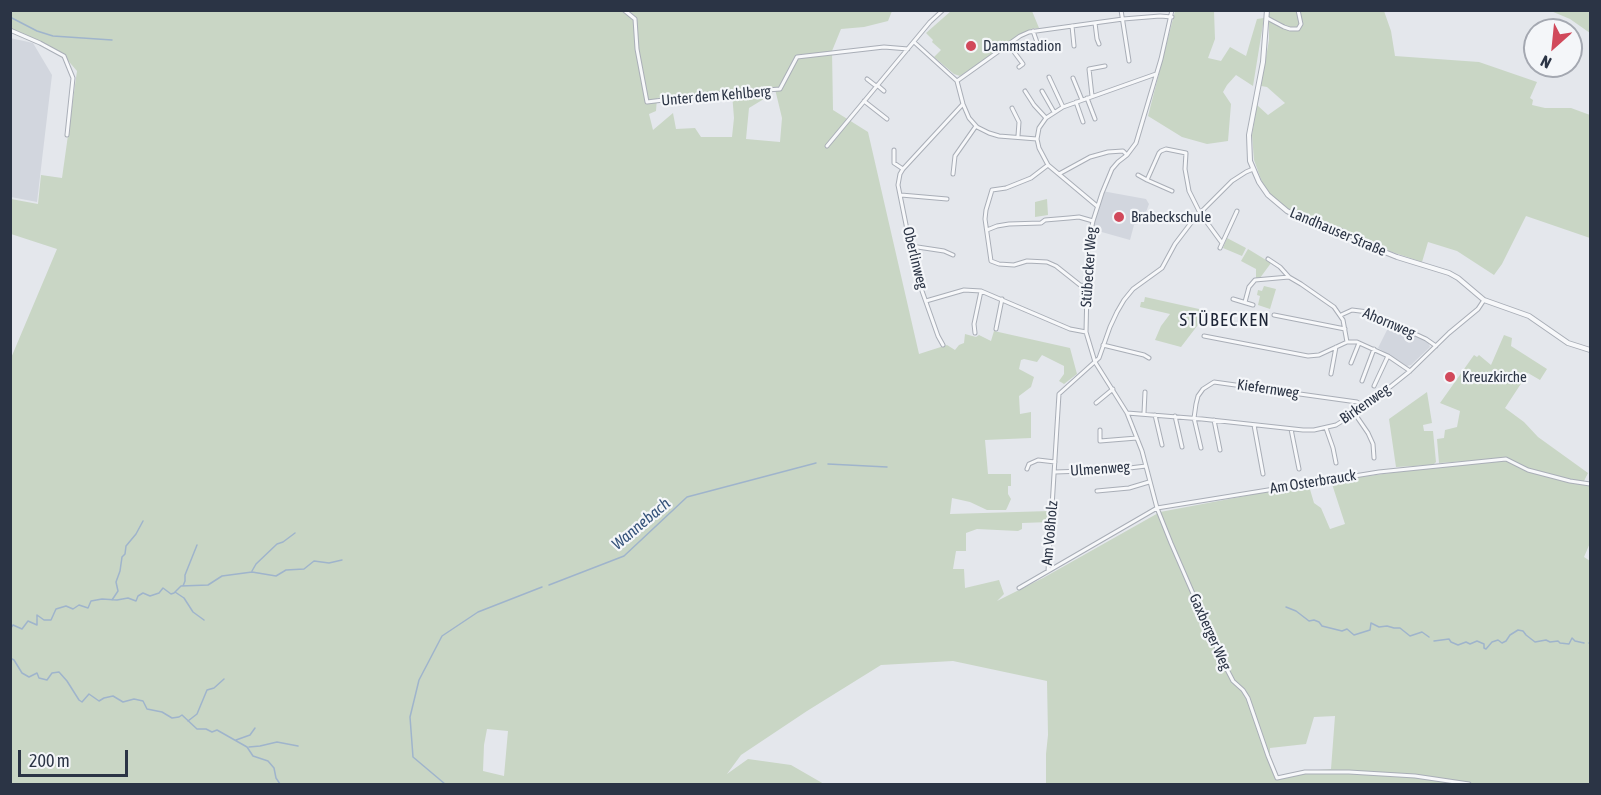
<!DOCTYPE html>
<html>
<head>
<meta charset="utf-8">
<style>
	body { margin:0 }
	#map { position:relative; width:1601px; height:795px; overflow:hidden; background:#e4e7ec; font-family:"Asap Condensed",sans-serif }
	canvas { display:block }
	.frame { position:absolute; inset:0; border:12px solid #2b3445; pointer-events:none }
	.north { position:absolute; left:1523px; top:18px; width:60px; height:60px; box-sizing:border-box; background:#f4f6f9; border:2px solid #a4a8b1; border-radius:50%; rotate:207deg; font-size:16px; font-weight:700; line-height:24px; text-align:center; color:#2b3445 }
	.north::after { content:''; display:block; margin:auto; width:21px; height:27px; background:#d1495b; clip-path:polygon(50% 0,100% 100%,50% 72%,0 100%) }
	.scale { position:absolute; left:18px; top:750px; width:110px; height:27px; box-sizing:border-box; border:3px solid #2b3445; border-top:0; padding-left:8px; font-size:18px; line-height:21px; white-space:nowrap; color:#2b3445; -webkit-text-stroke:4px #f4f6f9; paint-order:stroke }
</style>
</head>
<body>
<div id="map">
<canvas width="1601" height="795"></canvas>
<div class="frame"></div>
<div class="north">N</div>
<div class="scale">200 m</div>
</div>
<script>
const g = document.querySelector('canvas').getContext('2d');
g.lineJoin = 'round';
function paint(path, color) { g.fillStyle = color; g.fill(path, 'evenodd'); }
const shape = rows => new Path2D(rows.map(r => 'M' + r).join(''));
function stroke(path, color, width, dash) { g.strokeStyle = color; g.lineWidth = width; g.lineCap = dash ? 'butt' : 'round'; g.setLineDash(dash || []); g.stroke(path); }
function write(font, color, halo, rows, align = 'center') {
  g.font = font + ' "Asap Condensed",sans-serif'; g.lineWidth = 4.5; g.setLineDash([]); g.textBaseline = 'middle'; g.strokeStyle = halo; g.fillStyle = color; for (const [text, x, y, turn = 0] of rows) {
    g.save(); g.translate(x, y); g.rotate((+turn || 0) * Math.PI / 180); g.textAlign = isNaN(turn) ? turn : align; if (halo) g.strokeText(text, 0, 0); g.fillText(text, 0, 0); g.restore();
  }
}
paint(shape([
	[10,38,33,43,52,75,37,202,11,197],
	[1102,191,1146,199,1149,204,1142,223,1134,225,1130,240,1091,229],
	[1390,324,1426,340,1429,344,1430,347,1411,365,1407,366,1378,348]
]), '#d2d6de');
paint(shape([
	[10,11,892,11,888,21,864,27,841,29,832,51,833,110,868,132,919,354,947,345,955,350,959,345,964,343,965,334,976,337,979,335,991,341,994,331,1070,348,1077,374,1064,384,1059,381,1064,374,1064,366,1042,355,1037,362,1024,359,1021,360,1019,369,1034,377,1031,387,1019,396,1020,414,1031,412,1031,438,985,440,988,474,1011,474,1011,486,1008,486,1008,494,1011,499,1007,508,1006,510,987,510,970,502,952,498,950,514,1050,511,1050,522,1022,523,1022,529,1018,531,977,529,966,533,966,551,956,551,953,569,964,569,965,588,999,580,1004,594,997,601,1043,578,1160,512,1266,492,1289,490,1309,486,1314,503,1321,508,1330,529,1345,524,1331,481,1494,459,1439,463,1437,439,1444,438,1445,430,1457,427,1460,411,1440,403,1474,355,1477,357,1479,355,1491,365,1504,335,1512,338,1511,346,1547,369,1540,380,1528,373,1505,408,1524,422,1538,437,1588,473,1583,483,1590,483,1590,543,1584,557,1590,561,1590,784,1046,784,1046,754,1048,735,1047,681,953,661,881,665,807,711,741,755,727,774,748,759,791,765,824,784,11,784,11,358,57,249,11,234,11,199,38,204,41,175,62,178,77,71,64,56,11,30],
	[775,89,782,118,780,142,746,139,749,108,772,94,768,92,732,93,734,118,732,137,701,137,695,128,676,129,673,113,653,130,649,114,656,111,657,98,733,90],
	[1335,716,1331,769,1305,771,1278,776,1270,758,1270,748,1306,744,1314,717],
	[487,729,508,731,504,776,483,771,484,745],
	[951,11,1032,11,1039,28,1031,29,960,76,954,74,934,57,941,50,932,42,933,40,926,33],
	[1175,11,1214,11,1215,39,1208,58,1221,61,1230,47,1246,56,1257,19,1264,18,1253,86,1236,75,1227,85,1223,92,1231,104,1228,141,1207,144,1182,137,1148,116],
	[1269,11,1384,11,1391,31,1395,56,1479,62,1537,82,1530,98,1533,100,1532,105,1545,108,1571,108,1590,115,1590,238,1526,216,1502,264,1494,275,1457,251,1428,242,1422,262,1380,248,1327,222,1299,215,1288,210,1270,194,1262,182,1254,160,1252,135,1257,105,1268,115,1285,103,1267,87,1261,86,1269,40],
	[1551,11,1590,11,1590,33,1570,19],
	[1047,199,1048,215,1035,217,1035,202],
	[1227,238,1246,248,1242,256,1223,248],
	[1248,249,1271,263,1260,278,1256,278,1256,269,1241,261],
	[1264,286,1276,289,1270,309,1258,305,1260,296,1257,295,1258,290,1262,291],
	[1145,297,1199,309,1207,313,1181,347,1155,340,1161,326,1170,314,1140,307,1141,302,1144,302],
	[1427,392,1432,423,1423,425,1424,431,1433,431,1436,462,1433,465,1396,467,1389,419]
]), '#c9d6c5');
stroke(shape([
	[10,17,37,31,53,36,112,40],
	[828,464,887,467],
	[252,571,256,564,277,544,283,542,295,533],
	[549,585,624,556,687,497,816,463],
	[183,586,185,581,185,575,197,545],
	[175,592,184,598,193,612,204,620],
	[112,600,118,591,116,582,120,571,122,557,125,554,126,546,136,534,143,521],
	[1286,607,1296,611,1309,621,1314,620,1319,622,1322,626,1342,631,1347,629,1354,635,1370,630,1371,623,1379,627,1387,626,1394,628,1400,628,1410,636,1422,632,1429,637],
	[10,629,13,625,22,629,28,621,37,625,37,615,44,620,51,620,56,609,66,606,73,609,79,605,88,608,91,601,102,599,117,600,128,598,136,601,138,596,143,593,150,596,159,593,163,588,171,594,174,593,181,586,208,585,222,576,252,572,276,576,286,570,304,569,314,561,329,563,342,560],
	[1434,641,1449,639,1451,642,1458,645,1466,642,1470,644,1477,641,1484,644,1484,648,1486,649,1492,642,1498,640,1502,643,1506,641,1510,635,1518,630,1523,631,1526,635,1535,642,1546,640,1550,642,1558,641,1560,643,1569,644,1572,638,1575,641,1584,643],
	[1589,643,1590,643],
	[10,658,14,660,22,673,29,677,37,673,39,678,47,680,52,673,59,672,67,681,79,700,82,702,89,694,99,701,104,698,113,696,123,702,134,699,143,701,147,709,162,712,172,718,179,717,182,715,197,729,206,729,212,732,217,730,247,747,253,756,268,761,274,768,276,778,280,784],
	[188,721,197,714,207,690,214,688,224,679],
	[236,740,250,735,255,728],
	[249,747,260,746,277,742,298,746],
	[445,784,413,757,410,717,419,680,442,636,478,612,542,587]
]), '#9fb4cc', 1.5);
const minor = shape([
	[624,10,635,19,637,49,647,102,704,95,780,89,797,57,884,47,908,49],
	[1121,10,1129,61],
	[1172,10,1161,59,1136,143,1127,155,1118,162,1112,169,1102,193,1093,221,1088,245,1086,332,1095,362,1127,413,1142,451,1157,508,1171,543,1221,658,1233,681,1243,690,1248,698,1268,756,1277,778,1305,772,1349,772,1415,776,1469,784],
	[1267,18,1284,27,1290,29,1298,29,1301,24,1298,10],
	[1095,23,1097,39,1099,44],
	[1072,26,1074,46],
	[10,30,40,43,64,56,73,78,67,135],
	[1033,31,1039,48],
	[914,42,957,81,963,104,969,118,977,127,989,133,999,136,1037,139],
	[1009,45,1023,64,1019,67],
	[1049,77,1063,107],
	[1073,78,1082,100],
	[867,79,876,86],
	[957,81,1020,36,1029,32,1123,19,1160,16,1172,17],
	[877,85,884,91],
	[1025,91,1034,105,1046,118],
	[1042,91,1054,112],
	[1092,96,1089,69,1105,66],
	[1087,98,1095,119],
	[864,101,887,119],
	[1076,102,1083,122],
	[1012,108,1019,122,1018,136],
	[827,146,930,22,943,10],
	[894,150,894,163,903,169],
	[1048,165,1031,178,1006,188,992,190,986,210,985,219,991,261,999,264,1014,265,1027,261,1047,262,1056,266,1080,285,1086,286],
	[953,174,955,156,976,126],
	[1059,174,1090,157,1108,152,1123,151,1127,155],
	[1138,175,1147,180],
	[1172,191,1147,180,1159,153,1161,151,1166,149,1186,153,1185,169,1189,191,1200,213,1222,243],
	[901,195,947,199],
	[1097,206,1048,165,1039,148,1037,139,1039,128,1046,118,1063,107,1156,74],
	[987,230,997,226,1009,224,1041,223,1045,220,1069,218,1079,217,1093,221],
	[911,246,944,251,953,255],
	[1220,248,1237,211],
	[1268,259,1280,267,1289,277,1301,284,1334,307,1343,320,1347,342],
	[1233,299,1253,305],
	[926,301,964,290,981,291,1070,329,1086,332],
	[1245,302,1249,287,1255,280,1289,277],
	[1274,315,1345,329],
	[1341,315,1352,310,1368,312,1426,339,1436,346],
	[996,329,1002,299],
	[975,333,974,324,981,291],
	[1204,336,1308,356,1319,355,1347,342,1357,342,1388,356,1410,371],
	[943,345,938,336,916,274,898,185,900,174,903,169,963,104],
	[1103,345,1144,355,1149,358],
	[1351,363,1359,343],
	[1331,374,1336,347],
	[1362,381,1374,349],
	[1374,386,1388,356],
	[1096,403,1113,389],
	[1127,413,1202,419,1303,430,1314,430,1336,425,1365,407,1410,371,1449,333,1478,309,1484,300],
	[1144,413,1145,392],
	[1355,414,1368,433,1373,444,1374,458],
	[1155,415,1162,445],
	[1175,416,1182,447],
	[1214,420,1220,450],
	[1254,425,1263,474],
	[1326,428,1333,448,1336,463],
	[1291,429,1299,469],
	[1100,430,1100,441,1137,438],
	[1201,448,1194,418,1196,404,1198,396,1203,389,1214,382,1357,402,1365,407],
	[1027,469,1029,464,1038,460,1055,462],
	[1055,472,1113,470,1146,466],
	[1097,491,1129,488,1149,482],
	[1048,571,1059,394,1099,358,1110,327,1117,312,1124,300,1133,289,1162,268,1175,244,1194,219,1232,181,1246,172,1253,169],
	[1019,588,1157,508,1379,472,1506,459,1528,470,1570,481,1590,484]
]);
const tertiary = shape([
	[1267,10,1263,62,1249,135,1250,161,1259,182,1268,195,1287,211,1299,217,1339,230,1377,249,1397,257,1449,273,1458,278,1484,300,1529,316,1568,343,1590,350]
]);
stroke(minor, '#a9aeb7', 5);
stroke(tertiary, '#a9aeb7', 6);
stroke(minor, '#f7f8fa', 3);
stroke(tertiary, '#f7f8fa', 4);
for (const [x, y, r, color] of [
	[971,46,6,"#d1495b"],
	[1119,217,6,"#d1495b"],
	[1450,377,6,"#d1495b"]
]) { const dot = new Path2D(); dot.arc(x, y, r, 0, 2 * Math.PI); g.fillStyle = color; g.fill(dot); stroke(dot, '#f4f6f9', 2); }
write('15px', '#2b3445', '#f4f6f9', [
	["Dammstadion",983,46],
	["Brabeckschule",1131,217],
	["Kreuzkirche",1462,377]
], 'left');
write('15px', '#2b3445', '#f4f6f9', [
	["Unter dem Kehlberg",716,96,-5],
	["Landhauser Straße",1338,232,23],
	["Oberlinweg",915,258,76],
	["Stübecker Weg",1089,267,-86],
	["Ahornweg",1389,323,23],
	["Kiefernweg",1268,389,8],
	["Birkenweg",1365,404,-35],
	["Ulmenweg",1100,469,-4],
	["Am Osterbrauck",1313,482,-9],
	["Am Voßholz",1050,533,-85],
	["Gaxberger Weg",1210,632,66]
]);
write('italic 16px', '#34527a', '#f4f6f9', [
	["Wannebach",641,524,-40]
]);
g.letterSpacing = '1.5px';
write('18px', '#1d2536', '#f4f6f9', [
	["STÜBECKEN",1225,320]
]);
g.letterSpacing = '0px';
</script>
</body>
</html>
